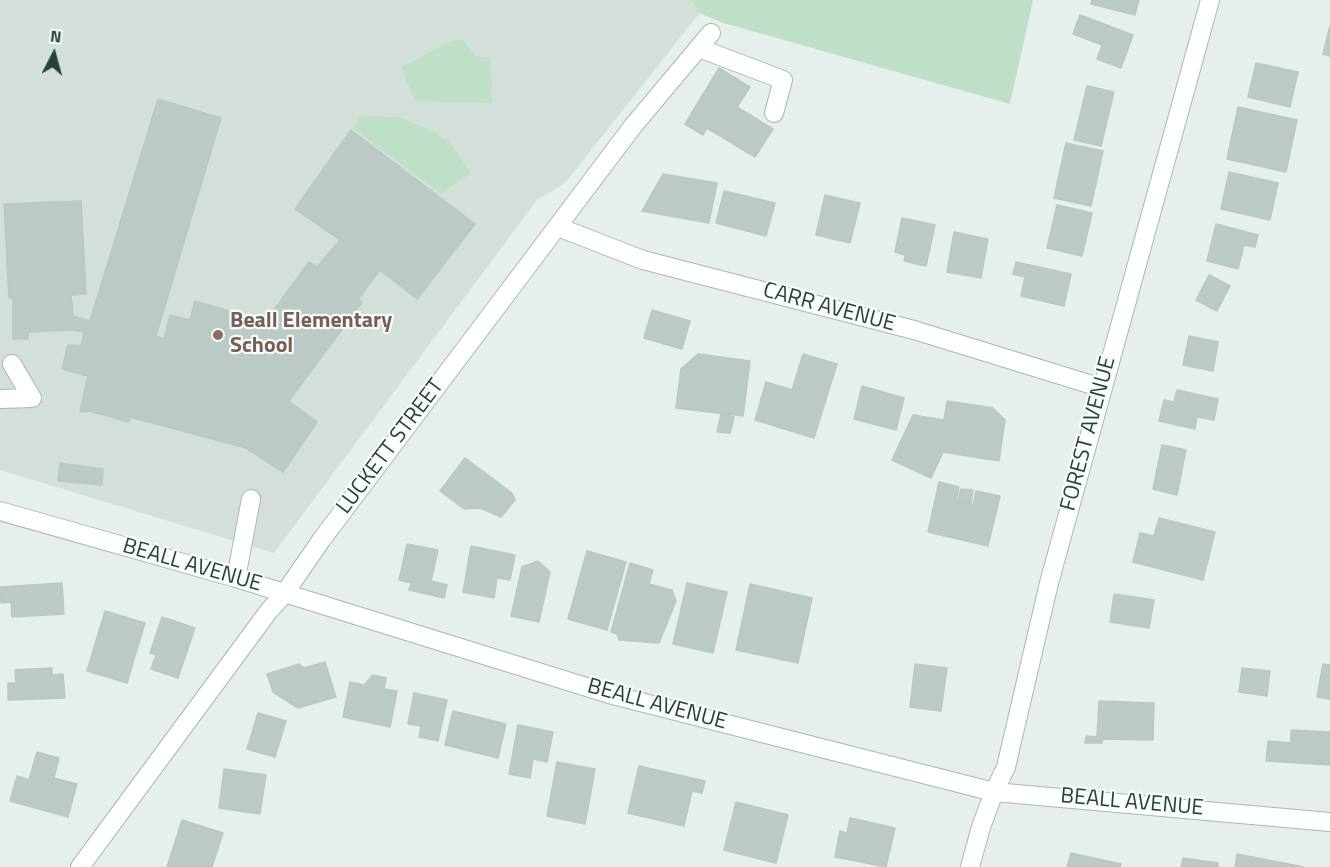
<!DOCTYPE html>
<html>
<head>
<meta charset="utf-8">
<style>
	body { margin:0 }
	#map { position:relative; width:1330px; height:867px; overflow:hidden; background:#e6efeb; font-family:"Titillium Web",sans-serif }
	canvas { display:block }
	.north { position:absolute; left:24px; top:24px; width:60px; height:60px; -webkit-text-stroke:4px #f7fbf9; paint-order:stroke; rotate:6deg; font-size:16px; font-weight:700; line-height:24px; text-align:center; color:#24423a }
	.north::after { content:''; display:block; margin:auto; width:21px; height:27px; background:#24423a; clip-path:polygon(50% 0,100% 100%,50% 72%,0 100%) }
</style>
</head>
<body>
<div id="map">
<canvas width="1330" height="867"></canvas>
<div class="north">N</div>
</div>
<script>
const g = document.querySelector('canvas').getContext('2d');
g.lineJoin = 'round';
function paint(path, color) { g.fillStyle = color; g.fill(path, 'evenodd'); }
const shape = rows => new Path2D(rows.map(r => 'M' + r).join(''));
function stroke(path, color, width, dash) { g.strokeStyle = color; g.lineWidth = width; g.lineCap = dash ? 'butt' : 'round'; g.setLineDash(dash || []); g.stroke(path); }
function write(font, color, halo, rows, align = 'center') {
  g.font = font + ' "Titillium Web",sans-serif'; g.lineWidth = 4.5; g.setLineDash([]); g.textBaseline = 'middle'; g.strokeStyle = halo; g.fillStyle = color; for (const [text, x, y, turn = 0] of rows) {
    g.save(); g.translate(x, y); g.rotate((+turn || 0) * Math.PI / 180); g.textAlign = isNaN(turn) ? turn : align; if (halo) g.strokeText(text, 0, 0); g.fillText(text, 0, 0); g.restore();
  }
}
paint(shape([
	[0,0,710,0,565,183,537,200,274,553,0,470]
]), '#d4dfda');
paint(shape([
	[691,0,1033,0,1010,104,720,22,700,13],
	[462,39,476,56,490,58,492,103,415,101,401,67,449,42],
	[360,116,398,117,433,131,450,143,471,173,441,194,354,129]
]), '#bfe0c8');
const building = shape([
	[1092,0,1139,0,1135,15,1091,4,1092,0],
	[1080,15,1133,35,1121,68,1097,59,1102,45,1073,34,1080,15],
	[1330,26,1330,56,1323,54,1330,26],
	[1256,63,1298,72,1290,107,1248,97,1256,63],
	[719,68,750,87,737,107,773,129,755,157,707,128,703,135,685,124,719,68],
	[1087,86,1114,92,1101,146,1074,140,1087,86],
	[158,99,221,118,156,336,164,339,170,315,190,320,195,301,265,322,309,262,317,267,340,240,295,209,351,130,475,224,417,299,380,270,358,299,362,302,289,401,317,422,283,472,246,448,130,417,128,422,90,411,80,412,88,376,62,369,68,345,81,346,84,332,73,330,28,332,28,339,13,339,13,298,9,298,4,204,81,201,86,294,71,295,73,316,90,321,158,99],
	[1238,107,1297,120,1286,172,1227,159,1238,107],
	[1066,143,1103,151,1091,206,1054,198,1066,143],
	[1229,172,1278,183,1270,220,1221,209,1229,172],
	[663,174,717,183,709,223,642,211,663,174],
	[724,191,775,203,766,236,716,223,724,191],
	[825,195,860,203,850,243,816,235,825,195],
	[1057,205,1092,213,1082,256,1047,248,1057,205],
	[902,218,935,225,926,266,904,261,905,255,895,252,902,218],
	[1216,224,1258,235,1255,247,1244,245,1238,269,1207,261,1216,224],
	[954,232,988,239,981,278,947,272,954,232],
	[1016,262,1071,274,1064,306,1021,296,1025,277,1013,274,1016,262],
	[1209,275,1230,286,1217,311,1196,300,1209,275],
	[652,310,690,321,682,349,644,338,652,310],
	[1189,336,1218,342,1213,371,1183,365,1189,336],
	[698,354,750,361,743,416,676,408,681,369,698,354],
	[803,354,837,364,814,438,755,420,766,382,792,390,803,354],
	[862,386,904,398,896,430,854,419,862,386],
	[1177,390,1218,399,1214,420,1197,417,1195,429,1159,421,1164,400,1174,402,1177,390],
	[947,401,993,408,1005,420,999,461,943,452,931,478,892,460,913,415,944,420,947,401],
	[721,414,734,417,730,433,717,432,721,414],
	[1162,445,1186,450,1177,495,1153,489,1162,445],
	[465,458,512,493,515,500,501,517,480,508,464,509,440,491,465,458],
	[60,463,103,469,102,485,58,481,60,463],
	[939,482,959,487,956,501,973,505,976,491,1000,496,988,546,928,532,939,482],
	[961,489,973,490,971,503,958,500,961,489],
	[1159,518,1215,532,1203,580,1133,562,1140,533,1154,536,1159,518],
	[407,544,438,550,431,581,447,585,444,598,409,590,411,583,399,580,407,544],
	[471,546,515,555,510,580,497,578,494,598,463,592,471,546],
	[587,551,626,562,607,630,568,619,587,551],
	[538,561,550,572,539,622,511,616,522,567,538,561],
	[630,563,653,570,649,584,672,590,676,601,659,643,619,640,617,634,611,632,630,563],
	[62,583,64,614,12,617,11,602,1,603,0,587,62,583],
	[687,583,727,592,713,653,673,644,687,583],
	[750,584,812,598,798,663,736,650,750,584],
	[1114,594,1154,600,1149,628,1110,622,1114,594],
	[105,611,145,623,127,683,87,671,105,611],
	[162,617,195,628,178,678,151,669,156,655,150,653,162,617],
	[325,662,336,697,298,708,273,692,267,674,299,664,304,668,325,662],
	[915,664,947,668,941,711,910,707,915,664],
	[1323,664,1330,665,1330,699,1317,697,1323,664],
	[52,668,52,675,63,674,65,698,8,700,8,683,16,683,15,670,52,668],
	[1242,668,1270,671,1267,696,1239,692,1242,668],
	[373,675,386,678,384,689,397,691,390,727,343,717,350,682,364,685,373,675],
	[414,693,447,700,438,741,419,737,421,726,408,724,414,693],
	[1099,701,1154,703,1153,740,1103,739,1102,743,1085,743,1086,736,1097,737,1099,701],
	[453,711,506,724,498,758,445,745,453,711],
	[258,713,286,721,275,757,247,749,258,713],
	[518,725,553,732,547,762,533,759,530,778,509,774,518,725],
	[1291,730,1330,732,1330,765,1266,761,1268,741,1291,743,1291,730],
	[37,752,59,758,54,778,77,784,68,817,10,801,17,776,29,780,37,752],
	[557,762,595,769,585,824,547,816,557,762],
	[639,766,705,781,702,793,692,791,684,826,628,813,639,766],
	[224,769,266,775,260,814,219,808,224,769],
	[736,802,788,815,776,863,724,850,736,802],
	[850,818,895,828,886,867,835,857,840,831,847,833,850,818],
	[182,820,223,833,212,867,167,867,182,820],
	[1071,853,1121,864,1120,867,1067,867,1071,853],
	[1237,854,1304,867,1235,867,1237,854],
	[1183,858,1218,863,1218,867,1181,867,1183,858]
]);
paint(building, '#bbcac4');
stroke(building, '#b8c9c2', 1.5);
const minor = shape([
	[699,48,783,80,774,113],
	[558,227,643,260,914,330,1102,388],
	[0,399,32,398,12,364],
	[0,511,236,578,609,694,994,792,1330,822],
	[236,578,251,499],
	[80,867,268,612,284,594,322,539,633,126,711,33],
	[970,867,981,827,994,792,1006,767,1049,583,1210,0]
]);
stroke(minor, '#a8b8b2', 20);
stroke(minor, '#fff', 18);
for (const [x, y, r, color] of [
	[218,335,6,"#8d6e63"]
]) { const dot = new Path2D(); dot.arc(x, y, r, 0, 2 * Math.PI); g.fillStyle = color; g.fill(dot); stroke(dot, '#f7fbf9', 2); }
write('22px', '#24423a', '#f7fbf9', [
	["CARR AVENUE",829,308,15],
	["FOREST AVENUE",1089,434,-75],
	["LUCKETT STREET",391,447,-53],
	["BEALL AVENUE",192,566,16],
	["BEALL AVENUE",657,705,15],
	["BEALL AVENUE",1132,803,5]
]);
write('bold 22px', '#785e54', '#f7fbf9', [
	["Beall Elementary",230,322],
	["School",230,347]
], 'left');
</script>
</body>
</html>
